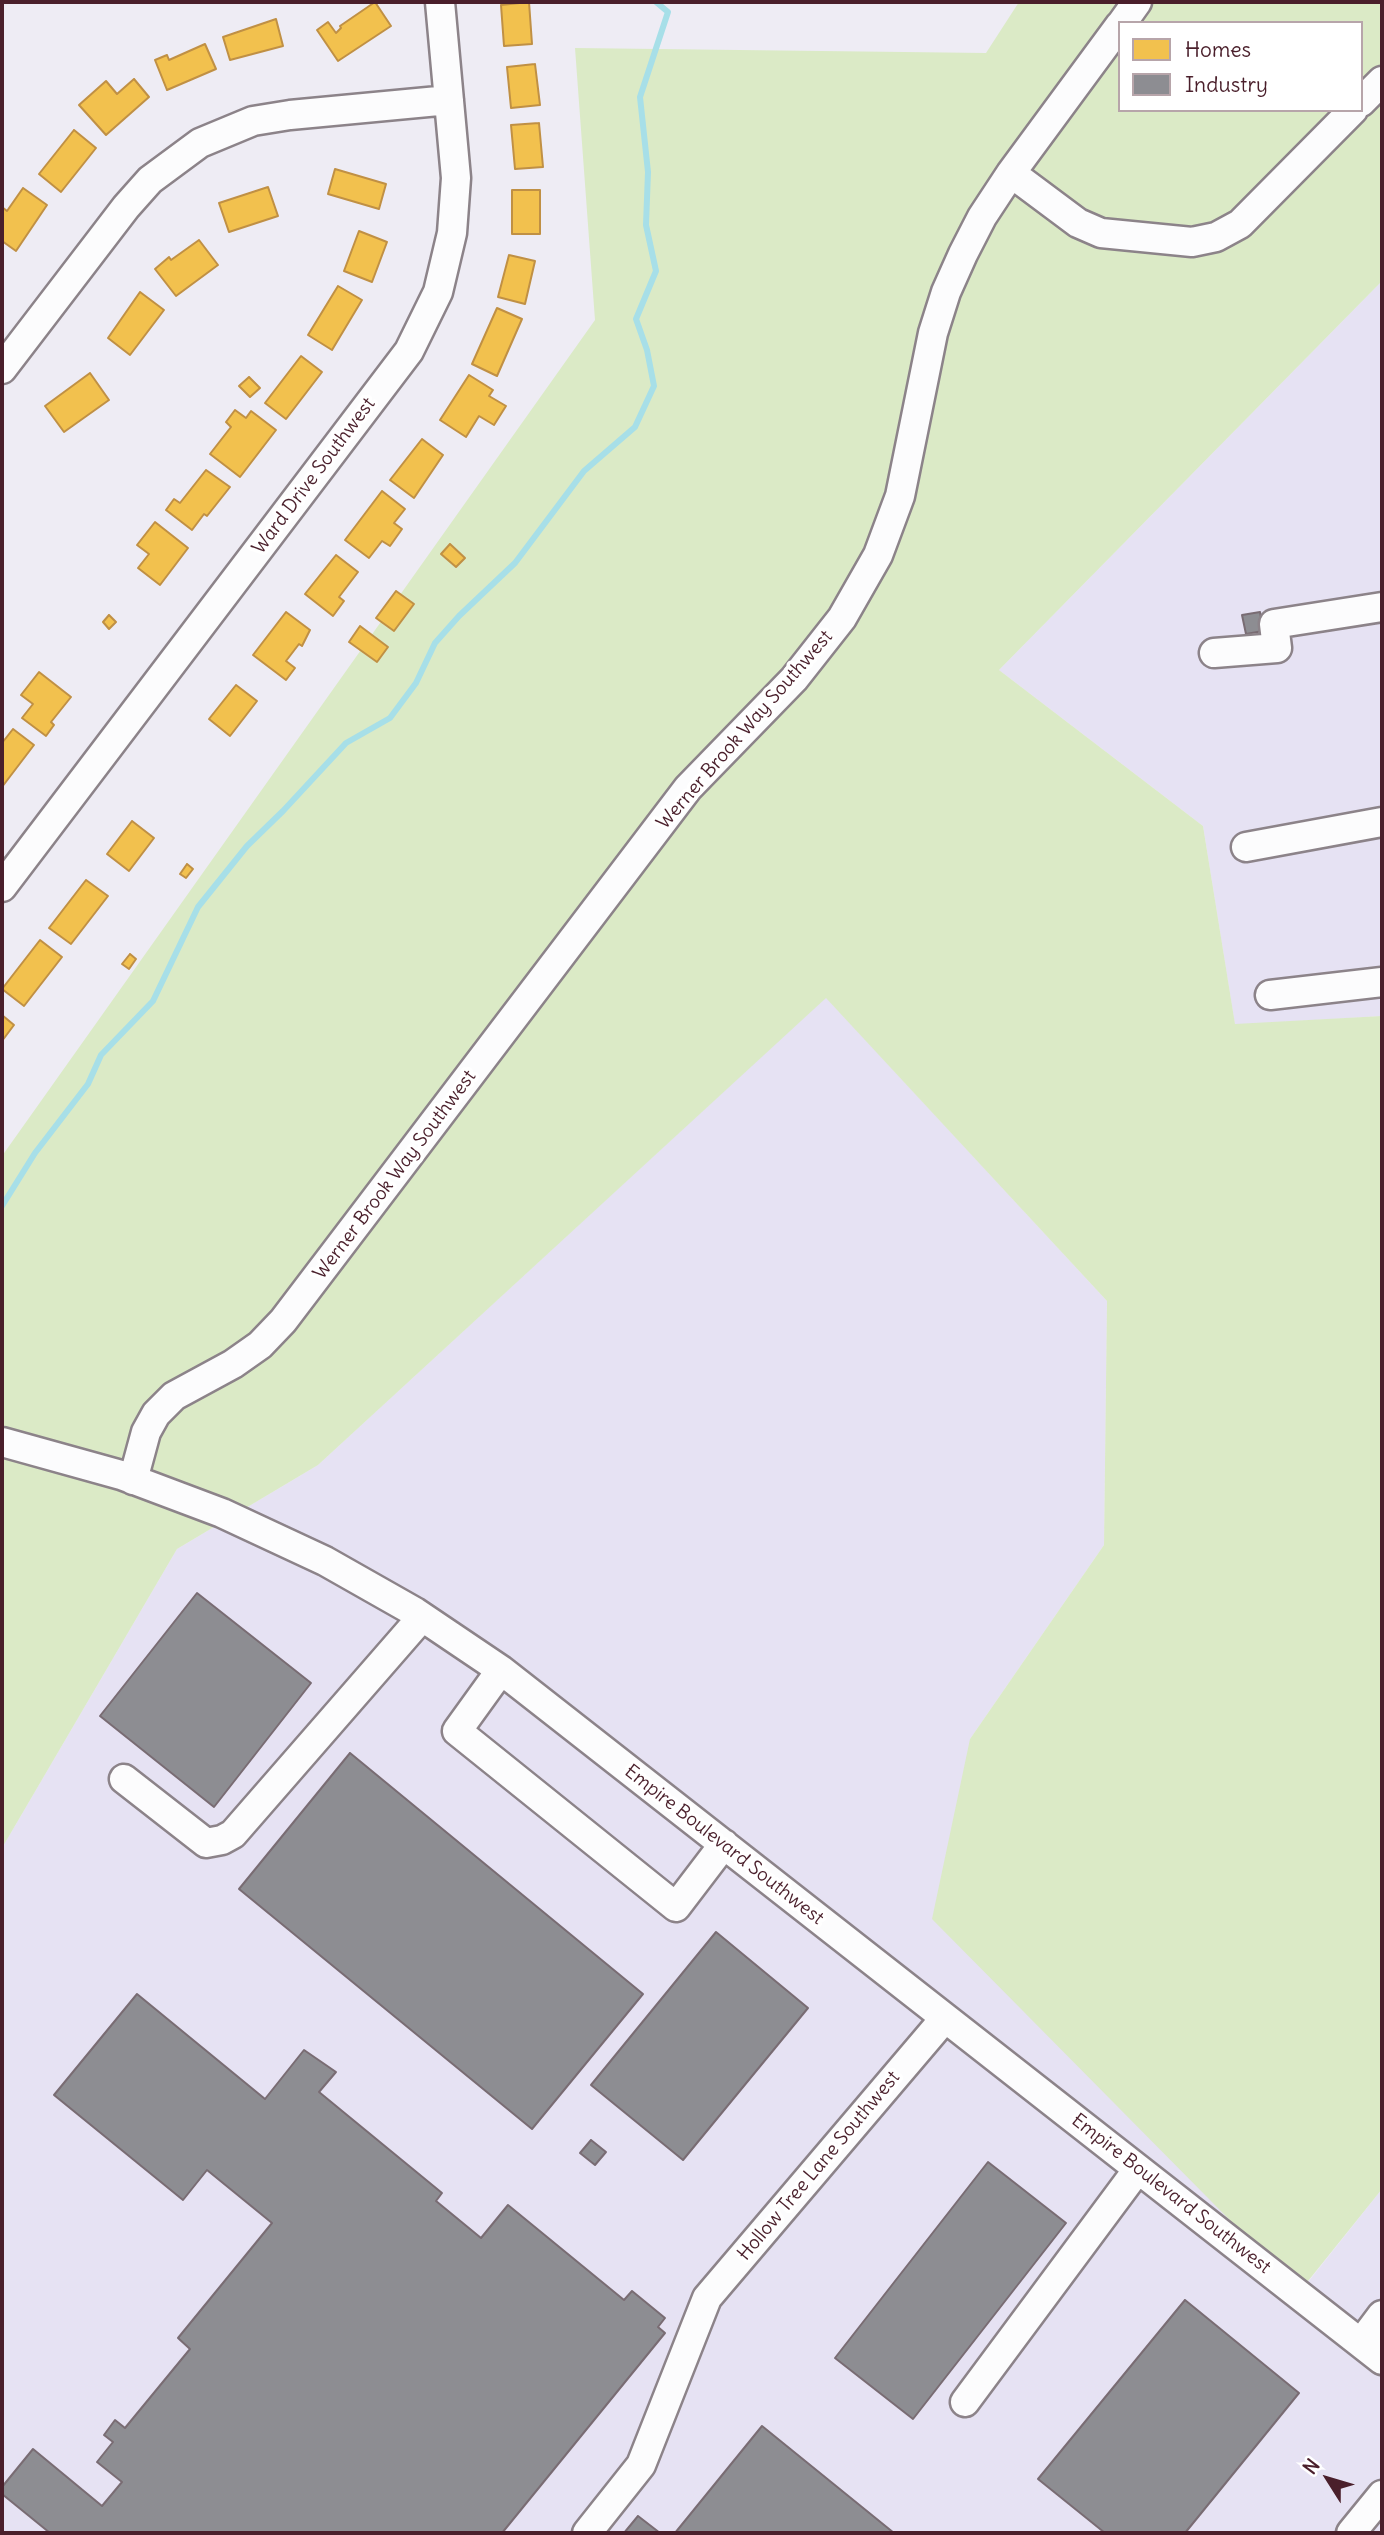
<!DOCTYPE html>
<html>
<head>
<meta charset="utf-8">
<style>
	body { margin:0 }
	#map { position:relative; width:1384px; height:2535px; overflow:hidden; background:#eeecf4; font-family:Delius,sans-serif }
	canvas { display:block }
	.frame { position:absolute; inset:0; border:4px solid #4a1f2b; pointer-events:none }
	.legend { position:absolute; left:1118px; top:21px; width:245px; height:91px; box-sizing:border-box; background:#fff; border:2px solid #b7a5aa; margin:0; padding:9px 12px; list-style:none; font-size:21px; color:#4a1f2b }
	.legend li { display:flex; align-items:center; gap:14px; height:35px }
	.legend b { width:35px; border:2px solid #b7a5aa }
	.north { position:absolute; left:1293px; top:2444px; width:70px; height:70px; -webkit-text-stroke:5px #fff; paint-order:stroke; rotate:307deg; font-size:19px; font-weight:700; line-height:28px; text-align:center; color:#4a1f2b }
	.north::after { content:''; display:block; margin:auto; width:24px; height:32px; background:#4a1f2b; clip-path:polygon(50% 0,100% 100%,50% 72%,0 100%) }
</style>
</head>
<body>
<div id="map">
<canvas width="1384" height="2535"></canvas>
<div class="frame"></div>
<ul class="legend">
<li><b style="height:19px;background:#f2c14e"></b>Homes</li>
<li><b style="height:19px;background:#8d8d92"></b>Industry</li>
</ul>
<div class="north">N</div>
</div>
<script>
const g = document.querySelector('canvas').getContext('2d');
g.lineJoin = 'round';
function paint(path, color) { g.fillStyle = color; g.fill(path, 'evenodd'); }
const shape = rows => new Path2D(rows.map(r => 'M' + r).join(''));
function stroke(path, color, width, dash) { g.strokeStyle = color; g.lineWidth = width; g.lineCap = dash ? 'butt' : 'round'; g.setLineDash(dash || []); g.stroke(path); }
function write(font, color, halo, rows, align = 'center') {
  g.font = font + ' Delius,sans-serif'; g.lineWidth = 7; g.setLineDash([]); g.textBaseline = 'middle'; g.strokeStyle = halo; g.fillStyle = color; for (const [text, x, y, turn = 0] of rows) {
    g.save(); g.translate(x, y); g.rotate((+turn || 0) * Math.PI / 180); g.textAlign = isNaN(turn) ? turn : align; if (halo) g.strokeText(text, 0, 0); g.fillText(text, 0, 0); g.restore();
  }
}
paint(shape([
	[1382,281,1382,1016,1235,1025,1203,826,999,670],
	[826,997,1107,1301,1104,1545,970,1739,1301,2291,1382,2189,1382,2533,2,2533,2,1848,177,1549,318,1465]
]), '#e6e2f3');
paint(shape([
	[1019,2,1382,2,1382,281,999,670,1203,826,1235,1024,1382,1016,1382,2189,1300,2291,932,1919,970,1739,1104,1545,1107,1301,826,998,318,1465,177,1549,2,1848,2,1156,595,320,575,48,986,53],
	[1120,23,1361,23,1361,110,1120,110]
]), '#dbeac6');
const homes = shape([
	[375,2,391,26,338,61,317,30,328,22,336,33,341,28,340,26,375,2],
	[529,2,532,44,504,46,501,5,529,2],
	[276,19,283,46,230,60,223,37,276,19],
	[205,44,216,69,167,90,155,60,167,55,169,60,205,44],
	[535,64,540,105,511,108,507,67,535,64],
	[134,79,149,97,106,135,79,105,106,81,117,94,134,79],
	[539,123,543,167,515,169,511,125,539,123],
	[74,130,96,148,61,192,39,174,74,130],
	[335,169,386,184,379,209,328,194,335,169],
	[268,187,278,216,229,232,219,203,268,187],
	[23,188,47,205,16,251,2,241,2,207,7,211,23,188],
	[512,190,540,190,540,234,512,234,512,190],
	[359,231,387,242,372,282,344,271,359,231],
	[199,240,218,265,176,296,155,269,169,257,171,260,199,240],
	[509,255,535,261,525,304,498,297,509,255],
	[338,286,362,300,332,350,308,335,338,286],
	[140,292,164,310,130,355,108,338,140,292],
	[497,308,522,319,497,376,472,364,497,308],
	[301,356,322,372,286,419,265,403,301,356],
	[90,373,109,400,64,432,45,406,90,373],
	[469,375,493,390,489,396,506,406,494,425,479,416,466,437,440,420,469,375],
	[249,377,260,388,250,397,239,386,249,377],
	[235,410,246,418,251,411,276,430,240,477,210,454,231,427,226,422,235,410],
	[422,439,443,455,414,498,390,480,422,439],
	[206,470,230,487,207,516,204,514,192,530,166,510,174,499,180,503,206,470],
	[382,491,405,509,394,523,402,529,390,546,382,541,369,558,345,540,382,491],
	[155,522,188,548,160,585,138,568,149,554,137,545,155,522],
	[450,544,465,558,456,567,441,554,450,544],
	[336,555,358,572,339,597,344,601,333,616,305,594,336,555],
	[396,591,414,604,394,631,376,618,396,591],
	[286,612,310,630,302,646,299,644,286,661,295,668,286,680,253,655,286,612],
	[109,615,116,622,109,629,103,622,109,615],
	[360,626,388,647,377,662,349,642,360,626],
	[39,672,71,697,51,722,54,725,46,736,22,718,33,704,21,695,39,672],
	[236,685,257,701,230,736,209,719,236,685],
	[13,729,34,745,2,787,2,743,13,729],
	[132,821,154,838,129,871,107,854,132,821],
	[187,864,193,869,186,878,180,874,187,864],
	[86,880,108,896,71,944,49,928,86,880],
	[40,940,62,957,24,1006,2,989,40,940],
	[130,954,136,959,129,969,122,964,130,954],
	[2,1015,14,1025,2,1041,2,1015]
]);
paint(homes, '#f2c14e');
stroke(homes, '#c09044', 2);
const industry = shape([
	[1260,612,1263,631,1246,634,1242,615,1260,612],
	[197,1593,311,1683,214,1807,100,1716,197,1593],
	[350,1753,643,1994,532,2129,239,1889,350,1753],
	[716,1932,808,2008,683,2160,591,2085,716,1932],
	[137,1994,265,2099,304,2050,336,2072,319,2092,442,2193,436,2201,481,2238,508,2205,624,2300,632,2291,665,2318,658,2327,665,2333,502,2533,50,2533,2,2494,2,2487,33,2449,102,2506,122,2482,97,2462,113,2442,104,2435,115,2420,125,2428,190,2349,178,2338,272,2223,207,2170,183,2200,54,2095,137,1994],
	[591,2140,606,2152,595,2165,580,2153,591,2140],
	[988,2162,1066,2223,913,2419,835,2358,988,2162],
	[1185,2300,1299,2393,1185,2533,1105,2533,1038,2479,1185,2300],
	[762,2426,894,2533,675,2533,762,2426],
	[638,2516,660,2533,624,2533,638,2516]
]);
paint(industry, '#8d8d92');
stroke(industry, '#796c73', 2);
stroke(shape([
	[2,1206,35,1153,88,1084,101,1055,153,1001,198,907,247,846,283,811,346,743,390,718,416,683,435,643,459,616,515,563,584,471,635,427,654,386,647,350,636,319,656,271,646,225,648,172,640,97,668,12,656,2]
]), '#a7dfe8', 6);
const minor = shape([
	[1122,23,1137,2],
	[1361,102,1382,81],
	[1011,173,1078,223,1101,233,1192,242,1216,237,1240,224,1353,110],
	[2,369,126,207,150,180,200,143,253,121,290,115,449,100],
	[1214,653,1277,648,1274,624,1382,607],
	[1246,847,1382,822],
	[2,887,409,351,438,292,452,233,456,178,440,2],
	[1270,995,1382,982],
	[2,1442,121,1475,222,1513,325,1561,415,1612,501,1670,1382,2360],
	[133,1480,146,1432,156,1414,174,1396,233,1364,260,1345,283,1321,688,788,794,679,842,618,878,555,900,496,933,333,946,292,963,254,982,217,1011,173,1120,25],
	[501,1670,457,1731,676,1907,724,1844],
	[124,1779,206,1843,222,1840,233,1834,422,1617],
	[1361,2343,1382,2315],
	[965,2402,1138,2169],
	[587,2533,641,2465,707,2298,945,2018],
	[1351,2533,1382,2495]
]);
stroke(minor, '#8c8389', 33);
stroke(minor, '#fcfcfd', 28);
write('19px', '#4a1f2b', '#fff', [
	["Ward Drive Southwest",314,476,-53],
	["Werner Brook Way Southwest",745,730,-49],
	["Werner Brook Way Southwest",395,1175,-53],
	["Empire Boulevard Southwest",724,1845,38],
	["Hollow Tree Lane Southwest",819,2166,-50],
	["Empire Boulevard Southwest",1171,2194,38]
]);
</script>
</body>
</html>
